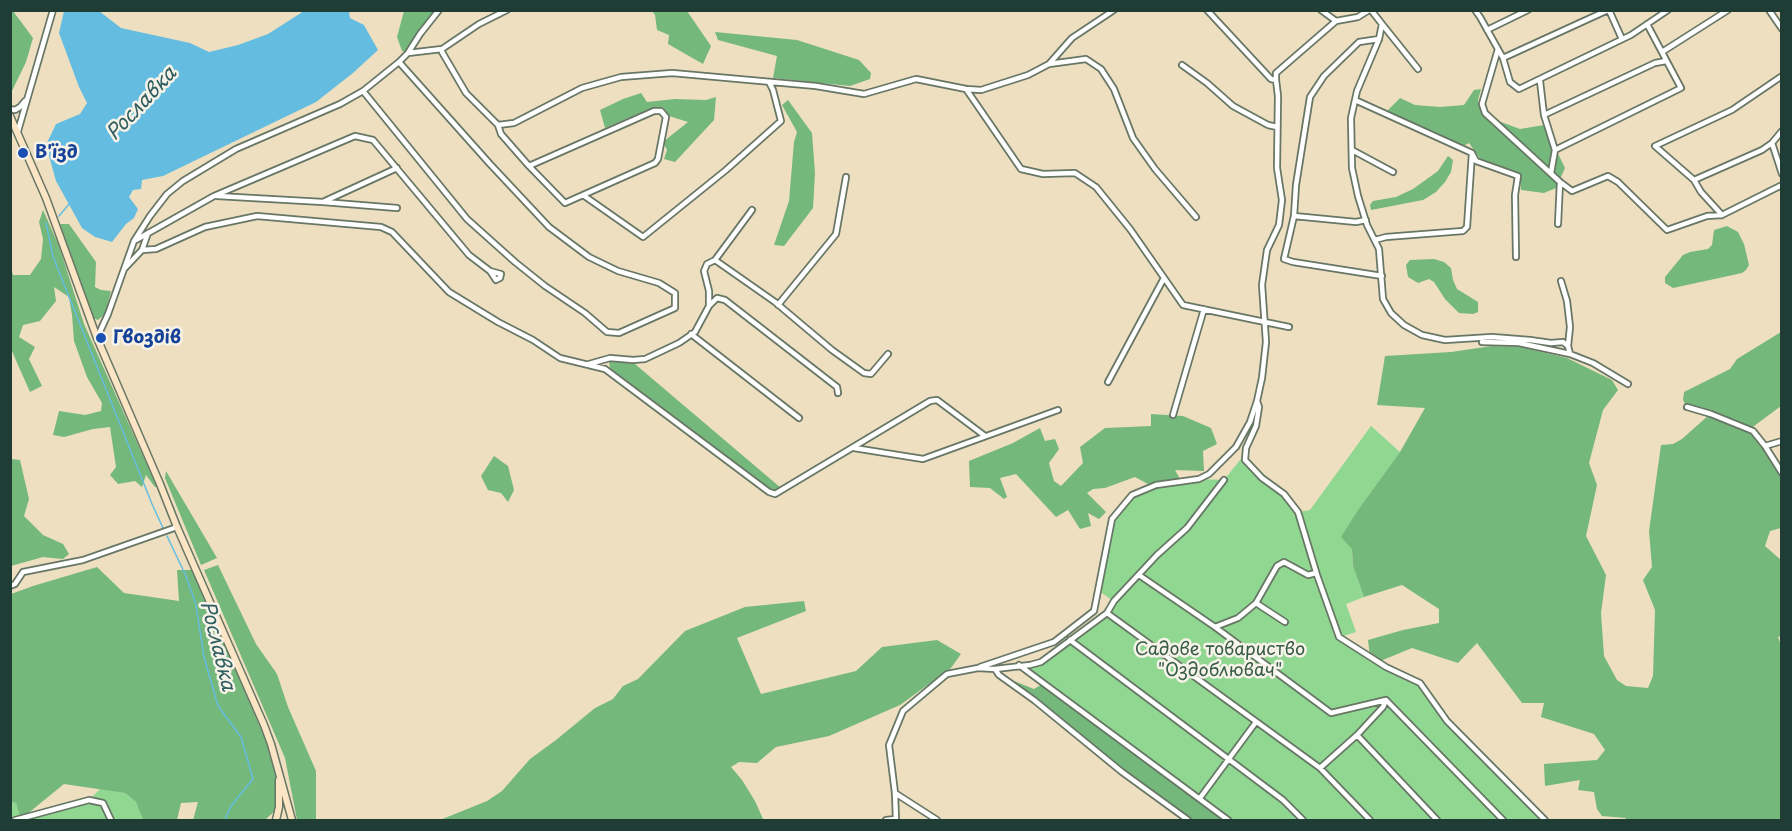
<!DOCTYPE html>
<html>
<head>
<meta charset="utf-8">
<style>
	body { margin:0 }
	#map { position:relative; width:1792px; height:831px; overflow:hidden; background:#eedfc0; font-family:"Playpen Sans",sans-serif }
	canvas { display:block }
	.frame { position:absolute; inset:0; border:12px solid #1f3d34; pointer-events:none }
</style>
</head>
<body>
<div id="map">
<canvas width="1792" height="831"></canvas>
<div class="frame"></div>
</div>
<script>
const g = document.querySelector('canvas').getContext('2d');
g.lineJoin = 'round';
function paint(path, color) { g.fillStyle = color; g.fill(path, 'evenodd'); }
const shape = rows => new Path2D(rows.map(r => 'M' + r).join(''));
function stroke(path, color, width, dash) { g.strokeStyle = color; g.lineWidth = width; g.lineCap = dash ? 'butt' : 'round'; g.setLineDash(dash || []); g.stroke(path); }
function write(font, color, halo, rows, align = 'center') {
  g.font = font + ' "Playpen Sans",sans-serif'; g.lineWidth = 5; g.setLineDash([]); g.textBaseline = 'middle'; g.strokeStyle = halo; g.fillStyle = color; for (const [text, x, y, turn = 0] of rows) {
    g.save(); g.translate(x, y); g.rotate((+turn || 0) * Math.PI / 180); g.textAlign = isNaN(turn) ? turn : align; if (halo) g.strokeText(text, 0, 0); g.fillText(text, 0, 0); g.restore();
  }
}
paint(shape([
	[1371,426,1400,452,1360,507,1352,549,1353,566,1364,597,1346,604,1356,632,1340,637,1378,662,1420,683,1447,721,1545,820,1228,820,1030,673,1030,665,1041,662,1107,613,1113,601,1098,590,1112,519,1132,495,1156,485,1199,479,1224,480,1244,455,1247,463,1284,494,1298,512,1310,510],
	[100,789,125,793,136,802,143,820,11,820,10,802,16,803,21,818,89,800]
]), '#90d791');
paint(shape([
	[13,11,33,38,26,62,11,93,10,11],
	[404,11,439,11,408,53,402,51,397,37],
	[652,11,687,11,711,46,703,64,668,44,669,35,657,30,655,15],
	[715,32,797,40,859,60,871,73,870,79,850,86,773,78,777,56,718,40],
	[1481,89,1478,100,1482,115,1520,129,1544,125,1565,168,1556,188,1544,193,1521,190,1520,174,1481,160,1469,143,1463,146,1387,111,1400,98,1415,105,1440,107,1464,105,1474,90],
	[641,93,647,102,675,99,706,100,716,97,714,120,675,162,664,159,667,150,663,142,688,122,669,116,663,107,652,108,605,128,600,110,623,99],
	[788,100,812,133,815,173,813,208,784,246,774,245,789,201,794,142,797,132,782,105],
	[1448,156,1453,160,1451,172,1445,182,1436,192,1423,200,1371,210,1370,205,1373,201,1396,197,1413,189,1438,171],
	[43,210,59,246,84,324,157,487,155,487,146,475,142,487,135,481,118,484,110,475,116,467,110,427,93,429,64,437,53,435,59,411,85,415,101,411,102,403,87,377,74,341,72,315,69,297,54,287,56,301,40,321,23,325,19,337,35,347,29,359,42,386,30,392,11,349,11,268,13,275,30,275,41,259,43,239,39,222],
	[60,224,69,224,96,262,95,287,101,290,111,291,105,314,98,320,93,318,87,303],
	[1727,226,1738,232,1744,244,1749,265,1746,270,1742,273,1673,288,1665,283,1665,277,1683,255,1690,252,1708,249,1712,245,1714,230],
	[1434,259,1444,262,1451,268,1453,280,1457,289,1478,302,1478,312,1473,314,1459,313,1445,299,1434,282,1429,279,1418,283,1408,277,1406,265,1410,260],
	[1781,332,1781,406,1750,429,1753,431,1781,473,1781,528,1770,531,1765,546,1781,560,1782,636,1778,637,1782,648,1781,820,1625,820,1626,818,1602,816,1597,809,1594,792,1578,790,1580,780,1545,786,1544,764,1597,760,1605,750,1594,734,1541,717,1544,703,1522,703,1477,643,1458,663,1412,648,1378,662,1370,657,1368,640,1403,630,1439,623,1439,609,1402,585,1364,597,1353,566,1352,549,1341,537,1360,507,1400,452,1425,408,1377,405,1385,356,1451,352,1492,346,1520,347,1567,358,1612,380,1618,390,1603,410,1589,463,1597,485,1586,536,1606,575,1601,613,1604,656,1617,680,1626,686,1648,688,1653,676,1655,610,1643,580,1652,567,1649,531,1661,445,1673,444,1682,439,1710,414,1687,407,1683,400,1684,392,1730,369,1737,359],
	[609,361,635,364,781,488,772,496,610,368],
	[1151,414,1183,416,1211,428,1217,444,1203,451,1204,471,1175,470,1180,479,1148,484,1135,477,1105,488,1093,489,1087,493,1106,512,1099,519,1088,513,1091,526,1080,529,1068,510,1056,517,1016,474,1000,478,1007,497,1004,499,990,488,970,487,969,461,1013,443,1040,428,1045,441,1055,439,1059,449,1049,463,1054,481,1061,486,1083,463,1080,447,1105,428,1151,426],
	[494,456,508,466,514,490,508,502,501,493,488,490,481,476],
	[11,459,20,460,29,499,24,516,43,535,63,544,69,554,63,559,43,557,11,566],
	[166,471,193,517,217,558,201,565,165,478],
	[218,565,256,644,277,674,288,707,316,771,316,820,297,820,285,758,204,570],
	[97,567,124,593,179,601,177,570,192,570,265,738,279,788,279,807,265,820,193,820,198,802,181,803,177,820,143,820,136,802,125,793,64,784,21,819,16,803,11,802,11,594,33,586],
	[804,601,806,611,737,638,761,694,856,671,882,647,937,640,961,654,951,668,900,705,829,736,776,747,757,763,739,762,731,767,742,780,755,801,763,819,763,820,440,820,487,801,502,791,530,759,556,740,595,708,613,699,623,686,638,679,685,631,745,607],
	[999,675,1034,689,1044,683,1228,820,1191,820,1174,810,1034,700]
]), '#74b87b');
paint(shape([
	[64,11,99,11,121,28,190,43,209,52,238,45,268,34,304,11,349,11,350,18,364,25,378,50,353,73,316,102,163,176,142,180,141,189,133,190,129,197,138,209,134,218,126,224,112,242,95,237,82,228,56,181,46,145,56,124,80,114,87,103,79,87,59,33]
]), '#64bde1');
stroke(shape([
	[59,216,70,203],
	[46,223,53,256,59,272,152,504,163,528],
	[167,536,186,576,196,605,204,657,218,706,241,737,253,779,231,806,225,820]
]), '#64bde1', 1.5);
const street = shape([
	[1207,10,1271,79,1276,80,1276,73,1336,21],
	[1321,10,1336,21,1358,17,1369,10],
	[1371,10,1382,24,1379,39,1357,91,1351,118,1352,168,1358,196,1367,225,1379,249,1383,299,1391,313,1404,325,1422,335,1445,340,1492,337,1530,340,1551,343,1563,342,1568,346,1570,354],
	[1475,10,1480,17,1503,58,1510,82,1519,89,1631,35,1668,10],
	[1609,10,1622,39],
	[1769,10,1782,29],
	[1382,24,1418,69],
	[1487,30,1528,10],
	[1379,39,1359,42,1324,76,1310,97,1296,185,1294,216,1284,259,1293,262,1382,276],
	[442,49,479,24,507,10],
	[1498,49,1482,104,1485,113,1560,182,1572,191,1608,176,1618,182,1667,230,1707,216,1722,215,1782,185],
	[1662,52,1728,10],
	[408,53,420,34,439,10],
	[1503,58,1608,10],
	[1049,64,1086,59,1101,69,1114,89,1133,138,1155,169,1196,217],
	[1182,65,1207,83,1233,106,1268,125,1277,127],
	[1276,80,1278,96,1277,168,1282,200,1279,225,1267,250,1262,285,1266,342,1262,378,1257,401,1259,407,1256,426,1246,448,1245,460,1262,478,1284,494,1298,512,1317,575,1339,637,1386,667,1420,683,1447,721,1545,820],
	[1540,81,1544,115,1655,63,1666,61],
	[966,89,1021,169,1043,174,1075,173,1096,187,1130,229,1183,305,1289,327],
	[363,91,467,219,515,262,545,286,585,313,607,332,619,333,675,308,675,293,659,283,618,271,589,257,549,227,490,164,399,62],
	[1355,100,1472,153,1467,227,1463,231,1386,237,1375,240],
	[10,109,15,110,20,107,25,101],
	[1544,115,1555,150,1551,173],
	[498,125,501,134,529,166,565,203,655,163,658,159,666,117,661,111,654,111,529,166],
	[18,131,53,10],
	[1772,143,1782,174],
	[1352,150,1393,172],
	[1555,150,1681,88,1647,24],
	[1473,155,1476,161,1518,176,1515,195,1516,257],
	[1694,180,1655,146,1732,110,1782,76],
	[583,195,643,237,726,170,781,121,773,90,769,82],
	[217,196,323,202,397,208],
	[325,201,397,168],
	[1722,215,1701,192,1694,180,1762,150,1772,143,1782,131],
	[1294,216,1356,222,1366,220],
	[1558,224,1560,182],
	[136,240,214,196,355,136,373,140,469,255,490,271,496,280,500,278,501,274,490,271],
	[142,250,156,249,205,227,257,216,381,227,392,232,449,292,498,322,533,340,560,358,605,369,769,492,775,494,930,401,937,400,985,436],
	[715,260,752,210],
	[125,268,142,250,148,233],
	[1561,281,1567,301,1570,327,1568,346],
	[709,305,709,291,704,271,707,264,715,260,775,302,832,350,864,373,871,374,888,354],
	[778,305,836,234,846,177],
	[691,334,799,418],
	[97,338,108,314,134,241,150,216,167,194,183,181,236,149,340,104,363,91,399,62,408,53,442,49,442,52,466,93,498,125,514,123,582,88,621,77,672,73,816,86,864,94,916,79,966,89,981,90,1028,75,1049,64,1072,38,1114,10],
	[1482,342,1519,343,1570,354,1593,363,1628,384],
	[589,364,610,358,633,360,645,359,679,343,695,332,709,306,717,298,725,300,837,387,838,393],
	[1108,382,1164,278],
	[1687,407,1711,414,1753,431,1765,446,1782,473],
	[1173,415,1204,309],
	[1765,446,1782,441],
	[854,448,923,459,1058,410],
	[1139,575,1215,627,1331,713,1386,700,1503,820],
	[10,586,15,584,23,572,83,560,177,527],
	[1256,603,1285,622],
	[1107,613,1320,768,1370,820],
	[1215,627,1238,618,1256,603,1277,566,1284,562,1308,575,1316,573],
	[1070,640,1283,800,1303,820],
	[1019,665,1228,820],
	[980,667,1054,642,1094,611,1112,519,1132,495,1156,485,1199,479,1209,474,1236,447,1250,422,1257,401],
	[995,669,999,675,1034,700,1122,772,1188,820],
	[1357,735,1437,820],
	[1320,768,1357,735,1383,707,1386,700],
	[895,793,937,820],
	[1200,798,1256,722],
	[15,820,89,800,103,803,111,820],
	[886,820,896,819],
	[896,820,895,793,889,745,903,711,947,674,978,668,995,669,1030,665,1041,662,1107,613,1114,601,1157,555,1187,528,1224,480]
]);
const secondary = shape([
	[10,116,46,198,97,338,160,484,177,527,264,725,271,744,292,820],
	[276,820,279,807,279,780]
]);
stroke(street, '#677665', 8);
stroke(secondary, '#677665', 9);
stroke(street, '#fff', 4.5);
stroke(secondary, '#fce5c4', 6);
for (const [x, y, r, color] of [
	[23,153,6,"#1a4fb4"],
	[101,338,6,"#1a4fb4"]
]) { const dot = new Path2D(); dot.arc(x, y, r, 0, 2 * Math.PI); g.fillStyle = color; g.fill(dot); stroke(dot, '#f7f3e8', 2); }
write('bold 18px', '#164399', '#f7f3e8', [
	["В'їзд",35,153],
	["Гвоздів",113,338]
], 'left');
write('18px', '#365c47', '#f7f3e8', [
	["Садове товариство",1220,650],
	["\"Оздоблювач\"",1220,671]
]);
write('italic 20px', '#305d5f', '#f7f3e8', [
	["Рославка",142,104,-47],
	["Рославка",217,646,76]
]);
</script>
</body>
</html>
